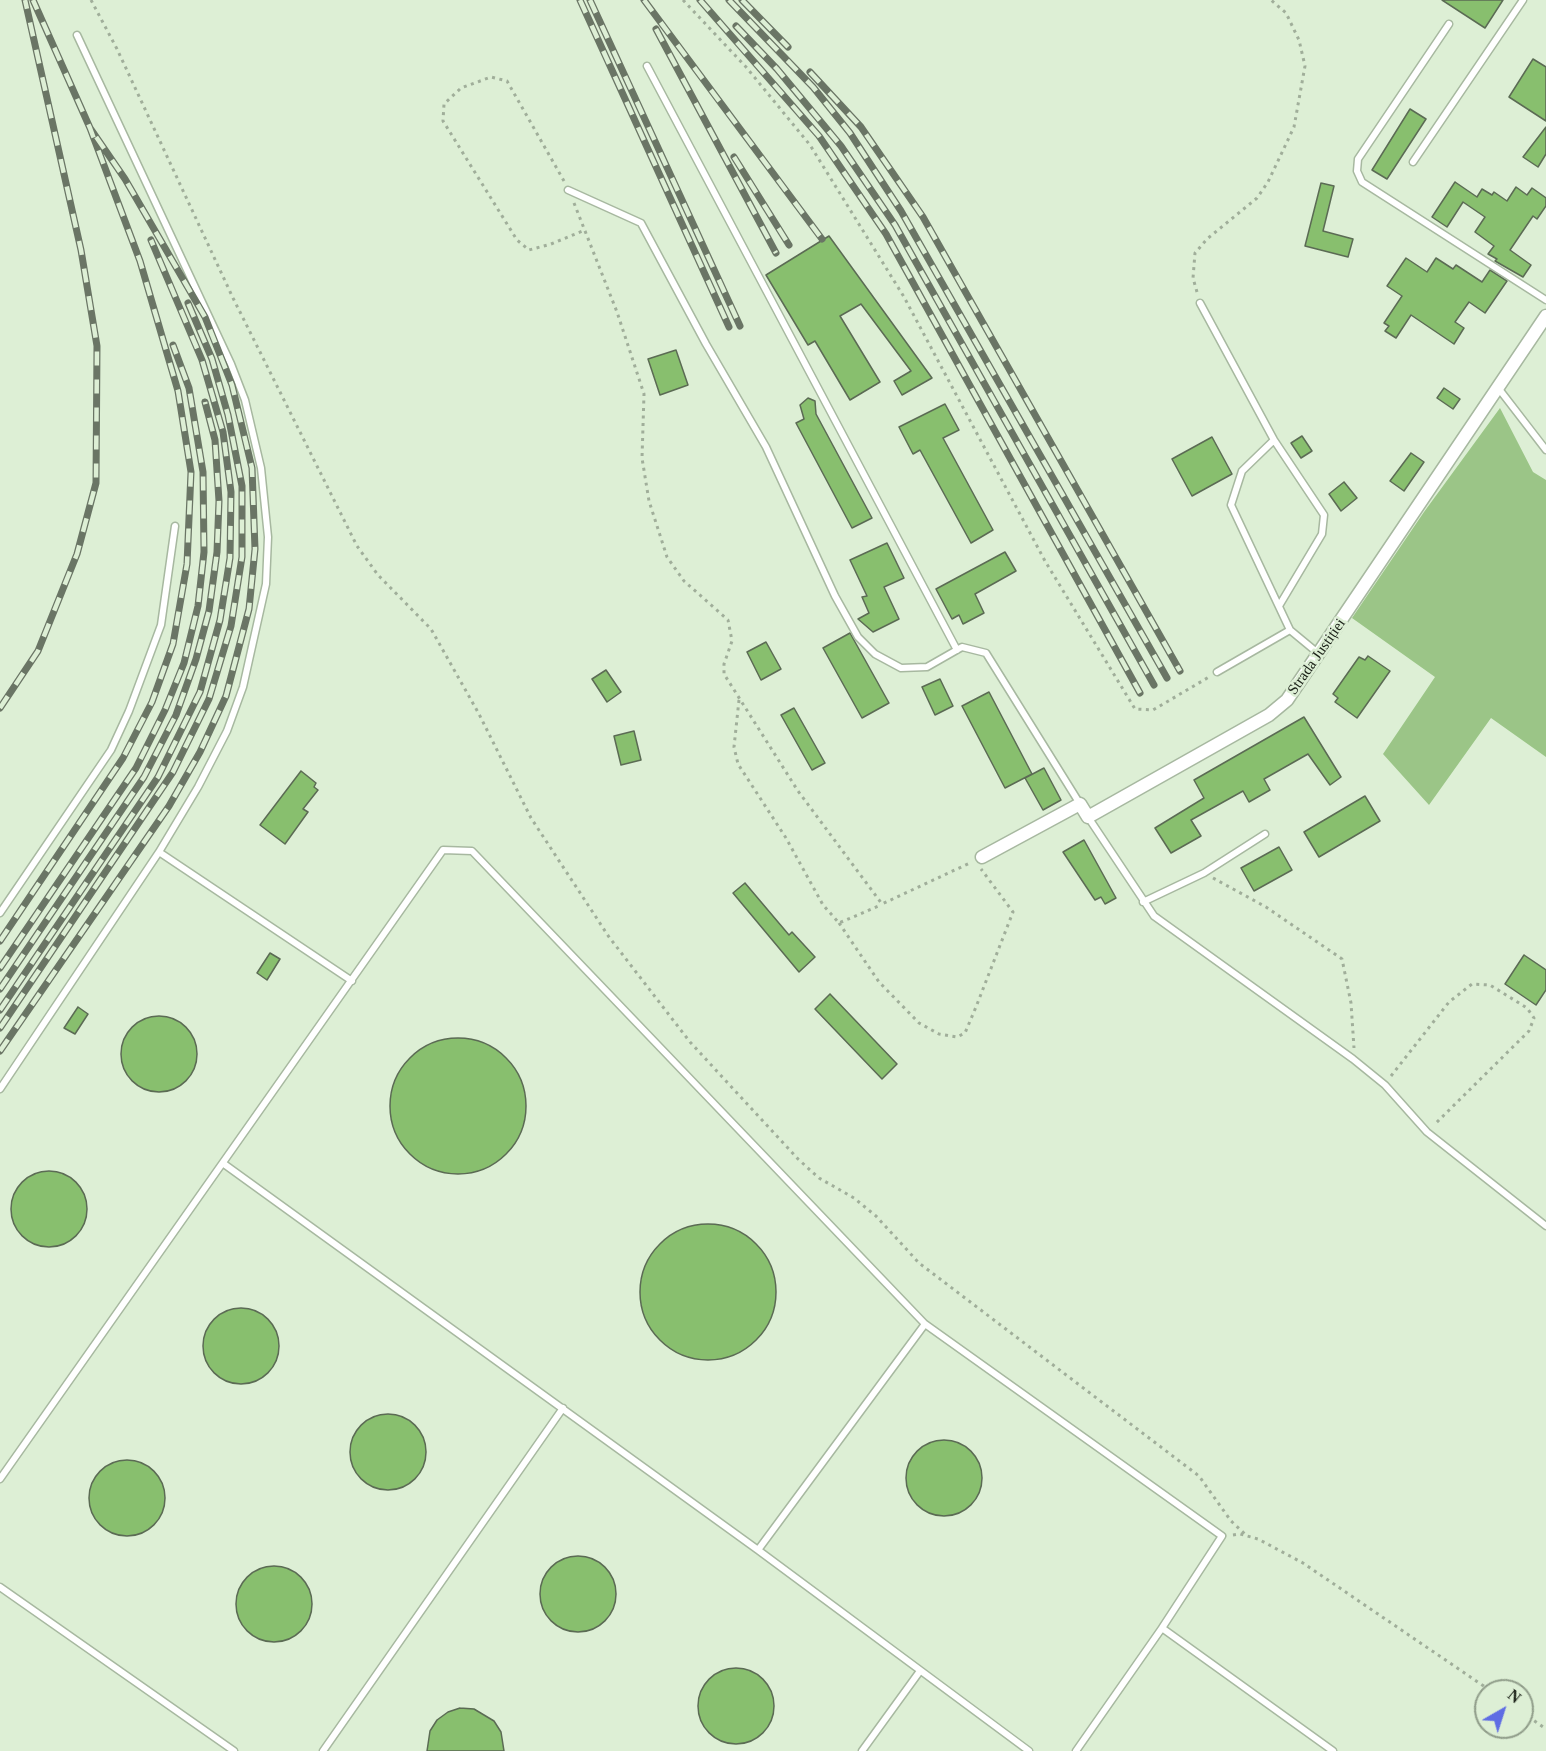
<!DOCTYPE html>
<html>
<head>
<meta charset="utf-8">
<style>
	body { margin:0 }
	#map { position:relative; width:1546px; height:1751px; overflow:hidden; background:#ddefd5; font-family:"Times New Roman",serif }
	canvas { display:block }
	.north { position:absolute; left:1474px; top:1679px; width:60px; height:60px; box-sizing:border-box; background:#ddefd5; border:2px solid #909d8a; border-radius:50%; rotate:39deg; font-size:16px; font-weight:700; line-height:24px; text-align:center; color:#1c2219 }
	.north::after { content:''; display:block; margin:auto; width:21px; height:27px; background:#5f6de4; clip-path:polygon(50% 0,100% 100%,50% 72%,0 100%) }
</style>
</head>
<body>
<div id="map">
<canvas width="1546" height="1751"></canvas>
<div class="north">N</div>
</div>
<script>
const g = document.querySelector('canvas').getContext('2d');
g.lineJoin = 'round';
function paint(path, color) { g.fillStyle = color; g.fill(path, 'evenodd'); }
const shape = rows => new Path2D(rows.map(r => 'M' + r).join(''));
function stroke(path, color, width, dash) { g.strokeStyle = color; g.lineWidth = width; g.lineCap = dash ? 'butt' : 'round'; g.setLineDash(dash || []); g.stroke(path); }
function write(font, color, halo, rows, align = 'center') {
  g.font = font + ' "Times New Roman",serif'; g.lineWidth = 5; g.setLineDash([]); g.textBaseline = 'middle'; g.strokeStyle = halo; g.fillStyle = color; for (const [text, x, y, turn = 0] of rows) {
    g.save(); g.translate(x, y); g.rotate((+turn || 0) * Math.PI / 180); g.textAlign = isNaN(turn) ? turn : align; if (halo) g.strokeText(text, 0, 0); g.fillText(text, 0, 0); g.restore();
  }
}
paint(shape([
	[1500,408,1533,472,1546,480,1546,757,1491,718,1429,805,1383,754,1435,677,1352,618,1424,512]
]), '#9bc587');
const building = shape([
	[1442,0,1503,0,1485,28,1442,0],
	[1533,59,1546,67,1546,121,1509,97,1533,59],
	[1410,109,1426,119,1387,179,1372,170,1410,109],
	[1546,127,1546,154,1538,167,1523,157,1546,127],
	[1455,182,1477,197,1482,189,1492,195,1494,192,1507,201,1516,187,1527,195,1532,188,1546,198,1546,206,1537,219,1533,216,1510,250,1531,265,1523,277,1495,261,1497,259,1488,254,1494,246,1475,232,1485,217,1463,202,1447,227,1432,217,1455,182],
	[1321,183,1334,186,1323,231,1353,239,1348,257,1305,246,1321,183],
	[829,236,932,378,902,395,894,381,911,371,861,304,840,316,880,382,850,400,815,341,808,345,766,275,829,236],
	[1406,258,1427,272,1436,258,1453,269,1456,265,1482,282,1490,270,1507,281,1485,313,1469,302,1455,322,1464,328,1454,344,1411,315,1396,338,1385,331,1389,326,1384,323,1402,296,1387,286,1406,258],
	[676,350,688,385,660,395,648,359,676,350],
	[1444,388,1460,399,1453,409,1437,398,1444,388],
	[808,398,815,401,816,414,872,518,852,528,796,423,804,419,800,405,808,398],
	[945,404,959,430,943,438,993,530,971,543,920,450,913,454,899,427,945,404],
	[1302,436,1312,451,1301,458,1291,443,1302,436],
	[1212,437,1232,474,1192,496,1172,459,1212,437],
	[1411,453,1424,462,1404,491,1390,481,1411,453],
	[1344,482,1357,498,1341,511,1329,494,1344,482],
	[887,543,904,578,884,587,899,619,873,632,858,619,869,613,862,597,867,596,850,560,887,543],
	[1005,552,1016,571,975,594,984,613,963,624,959,615,952,619,936,589,1005,552],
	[850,633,889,703,862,718,823,648,850,633],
	[766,642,781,669,761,680,747,652,766,642],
	[1368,656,1390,671,1357,718,1335,702,1338,698,1333,694,1359,657,1365,660,1368,656],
	[606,670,621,692,607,702,592,679,606,670],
	[940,679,953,706,935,715,922,687,940,679],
	[989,692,1032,774,1005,788,962,706,989,692],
	[794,708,825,763,812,770,781,715,794,708],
	[1304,717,1341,777,1330,785,1308,754,1264,779,1270,790,1249,802,1243,791,1191,820,1201,836,1171,853,1155,828,1204,798,1194,780,1304,717],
	[634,731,641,760,621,765,614,736,634,731],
	[1044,768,1061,800,1043,810,1025,778,1044,768],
	[301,771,316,783,314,787,318,790,303,809,308,812,285,844,260,825,301,771],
	[1365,796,1380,821,1319,857,1304,832,1365,796],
	[1084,840,1116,898,1105,904,1101,897,1095,900,1063,852,1084,840],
	[1279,847,1292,870,1254,891,1241,868,1279,847],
	[745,883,789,935,792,932,815,957,799,972,733,893,745,883],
	[270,953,280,959,267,980,257,973,270,953],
	[1524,955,1546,970,1546,990,1536,1005,1505,984,1524,955],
	[830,994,897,1064,882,1079,815,1009,830,994],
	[78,1007,88,1014,75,1034,64,1028,78,1007],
	'121 1054a38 38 0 1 1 76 0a38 38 0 1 1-76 0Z',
	'390 1106a68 68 0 1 1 136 0a68 68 0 1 1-136 0Z',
	'11 1209a38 38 0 1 1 76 0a38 38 0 1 1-76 0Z',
	'640 1292a68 68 0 1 1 136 0a68 68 0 1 1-136 0Z',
	'203 1346a38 38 0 1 1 76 0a38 38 0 1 1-76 0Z',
	'350 1452a38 38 0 1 1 76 0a38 38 0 1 1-76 0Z',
	'906 1478a38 38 0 1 1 76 0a38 38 0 1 1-76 0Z',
	'89 1498a38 38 0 1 1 76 0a38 38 0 1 1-76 0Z',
	'540 1594a38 38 0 1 1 76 0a38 38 0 1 1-76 0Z',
	'236 1604a38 38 0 1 1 76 0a38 38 0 1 1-76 0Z',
	'698 1706a38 38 0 1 1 76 0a38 38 0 1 1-76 0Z',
	[460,1708,474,1709,494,1721,501,1732,504,1751,427,1751,430,1731,437,1720,448,1712,460,1708]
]);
paint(building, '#88bf6e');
stroke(building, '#5b6b54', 1.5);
const lane = shape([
	[1449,24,1358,159,1357,171,1362,182,1546,300],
	[77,35,231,364,245,400,261,468,268,537,266,584,243,687,227,731,198,787,159,852],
	[647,66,957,650],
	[1413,162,1523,0],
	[568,190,641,223,706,344,766,447,835,596,858,637,875,654,901,668,927,667,962,647,986,653,1080,804],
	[1200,303,1274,440,1324,515,1322,534,1279,606],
	[1499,389,1546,450],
	[1274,440,1242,471,1231,505,1290,630,1319,654],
	[1217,672,1290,630],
	[1088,817,1154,916,1353,1059,1385,1085,1427,1132,1546,1226],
	[1143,902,1204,873,1265,834],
	[0,913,111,750,129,711,161,625,175,526],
	[0,1089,159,852,352,981],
	[224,1164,758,1550,1029,1751],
	[0,1479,443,850,472,851,925,1324,1222,1536,1162,1628,1333,1751],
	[758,1550,925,1324],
	[0,1587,234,1751],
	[323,1751,563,1408],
	[862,1751,920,1671],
	[1076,1751,1162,1628]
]);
const street = shape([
	[982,857,1080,804,1088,817,1269,715,1287,700,1546,316]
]);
stroke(lane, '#a7b8a0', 9);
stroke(street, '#a7b8a0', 15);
stroke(shape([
	[91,0,117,49,233,298,357,546,378,575,431,629,479,714,531,818,609,937,690,1042,798,1159,819,1178,854,1198,876,1216,919,1263,1199,1476,1231,1521,1247,1536],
	[683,0,746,67,810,145,904,297,1045,561,1135,709,1153,710,1209,677],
	[564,181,507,81,491,77,461,88,444,104,443,121,517,240,529,250,551,244,585,230],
	[574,203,617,312,644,394,642,458,649,501,667,557,684,581,728,620,732,641,724,664,724,674,798,791,882,904,972,862],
	[1197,292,1193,278,1195,253,1207,239,1257,198,1268,182,1294,127,1305,66,1299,40,1286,13,1271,0],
	[739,700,734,747,738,764,786,838,823,905,839,923,881,905],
	[1213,878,1266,907,1342,959,1351,1003,1354,1048],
	[839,923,879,982,919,1023,939,1034,957,1037,965,1033,976,1007,1013,912,981,869],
	[1391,1076,1449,1002,1472,984,1490,985,1527,1008,1534,1018,1529,1031,1434,1125],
	[1233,1535,1240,1534,1258,1539,1303,1563,1491,1691],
	[1522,1712,1546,1729]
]), '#a0ae9a', 3, [3, 4.5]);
stroke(lane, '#fff', 6);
stroke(street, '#fff', 12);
const rail = shape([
	[580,0,729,327],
	[590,0,740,326],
	[644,0,822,239],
	[700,0,819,136,886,234,1140,693],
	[729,0,813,87,850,133,901,211,1167,678],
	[742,0,788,47],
	[736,26,777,69,841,146,895,225,1154,685],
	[656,29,776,253],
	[810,72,861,127,923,217,1180,671],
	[734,157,789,245],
	[0,708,38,651,77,554,96,483,97,346,81,250,25,0],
	[0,941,123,758,152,702,173,644,187,564,191,472,178,391,140,261,90,128,33,0],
	[0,968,136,768,165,710,184,663,198,606,204,552,203,472,189,388,173,345],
	[0,989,144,777,176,715,196,659,209,611,217,552,219,501,215,440,205,402],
	[0,1010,158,777,200,692,220,620,230,558,231,492,223,432,202,360,151,240],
	[0,1028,173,772,209,699,231,626,242,557,242,486,228,415,212,359,188,303],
	[0,1051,169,806,200,752,226,696,249,609,255,549,252,468,232,385,205,317,125,179,90,128]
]);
stroke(rail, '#6a7565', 7);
stroke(rail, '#ddefd5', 4.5, [14]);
write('15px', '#1c2219', '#ddefd5', [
	["Strada Justiției",1317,657,-55]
]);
</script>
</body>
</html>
